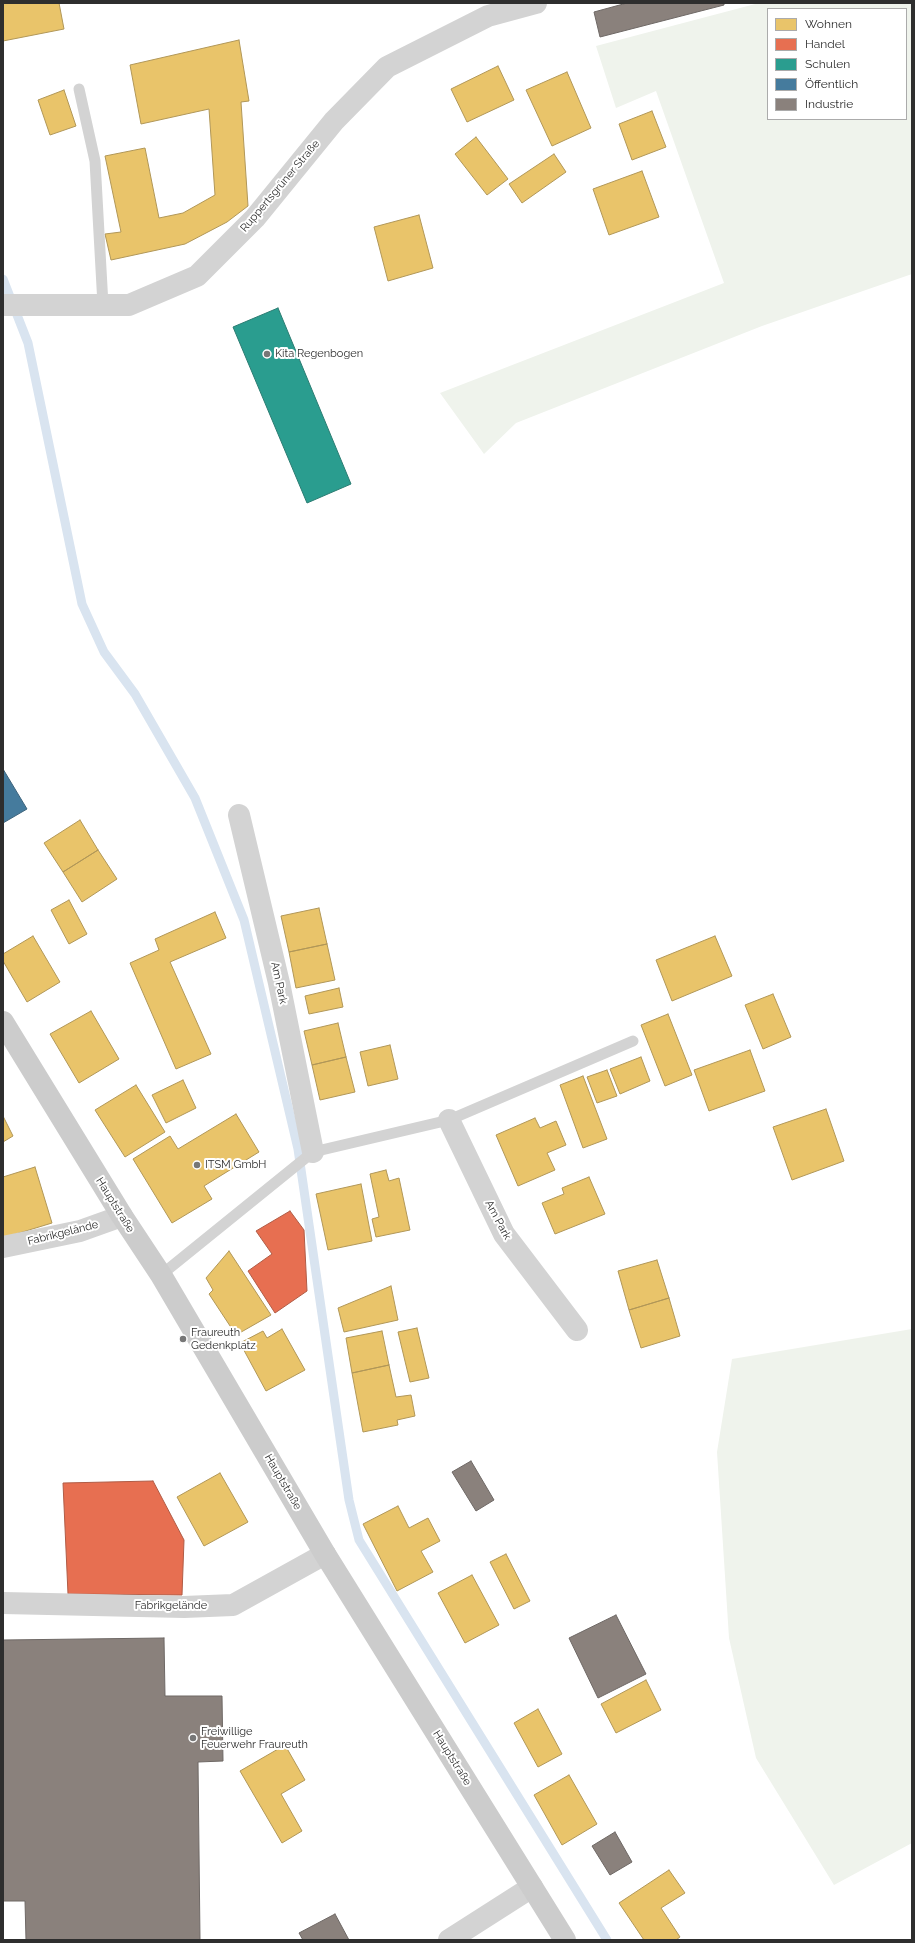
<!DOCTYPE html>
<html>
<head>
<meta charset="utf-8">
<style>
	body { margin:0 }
	#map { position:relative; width:915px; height:1943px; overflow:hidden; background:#fff; font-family:Raleway,sans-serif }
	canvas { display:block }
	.frame { position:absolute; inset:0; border:4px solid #2e2e2e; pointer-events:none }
	.legend { position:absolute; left:767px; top:8px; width:140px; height:112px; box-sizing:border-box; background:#fff; border:1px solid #ababab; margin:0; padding:5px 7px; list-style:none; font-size:12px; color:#2e2e2e }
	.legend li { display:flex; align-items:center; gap:8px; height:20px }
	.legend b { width:20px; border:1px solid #ababab }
</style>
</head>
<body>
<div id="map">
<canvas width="915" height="1943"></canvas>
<div class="frame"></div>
<ul class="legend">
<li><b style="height:11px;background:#e9c46a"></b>Wohnen</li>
<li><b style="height:11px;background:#e76f51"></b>Handel</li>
<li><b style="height:11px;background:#2a9d8f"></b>Schulen</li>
<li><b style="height:11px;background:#457b9d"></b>Öffentlich</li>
<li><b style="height:11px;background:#8a817c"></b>Industrie</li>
</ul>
</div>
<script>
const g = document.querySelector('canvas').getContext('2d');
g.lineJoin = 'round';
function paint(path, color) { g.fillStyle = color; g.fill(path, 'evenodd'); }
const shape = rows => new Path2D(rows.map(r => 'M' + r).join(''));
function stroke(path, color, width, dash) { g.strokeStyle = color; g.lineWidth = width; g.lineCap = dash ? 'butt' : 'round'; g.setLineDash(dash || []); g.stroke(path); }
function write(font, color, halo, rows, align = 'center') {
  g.font = font + ' Raleway,sans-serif'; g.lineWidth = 4; g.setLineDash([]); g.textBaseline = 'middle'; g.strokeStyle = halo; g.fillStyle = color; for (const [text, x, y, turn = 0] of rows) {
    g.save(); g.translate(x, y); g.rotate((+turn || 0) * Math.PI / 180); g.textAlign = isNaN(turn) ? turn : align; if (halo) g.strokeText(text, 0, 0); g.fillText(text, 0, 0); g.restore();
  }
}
paint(shape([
	[759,3,912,3,912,274,762,326,516,423,484,454,440,393,724,283,656,91,616,108,596,46],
	[768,9,906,9,906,119,768,119],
	[912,1329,912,1843,834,1885,756,1758,729,1638,717,1452,732,1359]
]), '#eff3ec');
const homes = shape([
	[3,3,59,3,64,29,3,41,3,3],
	[239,40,249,101,241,102,248,206,227,222,185,244,111,260,105,234,121,232,105,156,145,148,159,218,183,213,215,195,209,109,141,124,130,65,239,40],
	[498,66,514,100,467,122,451,89,498,66],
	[567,72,591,128,552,146,526,90,567,72],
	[64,90,76,126,50,135,38,100,64,90],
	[652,111,666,147,632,160,619,124,652,111],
	[476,137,508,179,487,195,455,154,476,137],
	[554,154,566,172,522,203,509,184,554,154],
	[642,171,659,217,609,235,593,189,642,171],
	[419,215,433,268,388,281,374,227,419,215],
	[80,820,98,850,63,872,44,843,80,820],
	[98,850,117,879,82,902,63,872,98,850],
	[69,900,87,934,69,944,51,910,69,900],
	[319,908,327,944,289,952,281,916,319,908],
	[215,912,226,938,170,962,211,1054,176,1069,130,963,159,950,155,939,215,912],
	[33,936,60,982,27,1002,3,961,3,954,33,936],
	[715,936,732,976,672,1001,656,960,715,936],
	[327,944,335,980,296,988,289,952,327,944],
	[339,988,343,1007,309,1014,305,996,339,988],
	[773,994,791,1037,763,1049,745,1005,773,994],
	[91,1011,119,1059,79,1083,50,1034,91,1011],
	[668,1014,692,1075,665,1086,641,1025,668,1014],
	[338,1023,346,1057,312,1065,304,1031,338,1023],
	[390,1045,398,1079,368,1086,360,1052,390,1045],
	[750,1050,765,1091,709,1111,694,1070,750,1050],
	[346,1057,355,1092,320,1100,312,1065,346,1057],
	[641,1057,650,1081,620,1094,610,1069,641,1057],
	[607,1070,617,1096,597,1103,587,1077,607,1070],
	[583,1076,607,1139,583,1148,560,1085,583,1076],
	[183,1080,196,1108,166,1123,152,1095,183,1080],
	[136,1085,165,1132,125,1157,95,1110,136,1085],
	[826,1109,844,1161,792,1180,773,1127,826,1109],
	[236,1114,259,1152,204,1186,212,1199,172,1223,133,1159,170,1136,178,1149,236,1114],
	[3,1116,13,1136,3,1142,3,1116],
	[535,1118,540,1128,556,1121,566,1145,547,1153,555,1170,518,1186,496,1135,535,1118],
	[35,1167,52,1223,3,1238,3,1177,35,1167],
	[386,1170,389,1181,399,1178,410,1230,376,1237,372,1219,379,1217,370,1174,386,1170],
	[589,1177,605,1214,555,1234,542,1203,564,1194,562,1188,589,1177],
	[361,1184,372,1241,328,1250,316,1194,361,1184],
	[229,1251,271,1315,236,1335,209,1294,213,1290,206,1278,229,1251],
	[657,1260,669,1298,629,1310,618,1271,657,1260],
	[391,1286,398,1320,344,1332,338,1308,391,1286],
	[669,1298,680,1336,641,1348,629,1310,669,1298],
	[417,1328,429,1378,410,1382,398,1332,417,1328],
	[282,1329,305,1370,266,1391,240,1343,263,1331,267,1338,282,1329],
	[382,1331,389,1365,352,1373,346,1338,382,1331],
	[389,1365,396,1397,411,1395,415,1416,397,1420,398,1425,363,1432,352,1373,389,1365],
	[220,1473,248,1522,204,1546,177,1497,220,1473],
	[398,1506,409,1528,428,1518,440,1541,421,1551,433,1572,397,1591,363,1524,398,1506],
	[506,1554,530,1601,514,1609,490,1562,506,1554],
	[472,1575,499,1625,465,1643,438,1593,472,1575],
	[646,1680,661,1710,616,1733,601,1704,646,1680],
	[538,1709,562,1754,538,1767,514,1723,538,1709],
	[285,1745,305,1780,281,1794,302,1831,282,1843,240,1771,285,1745],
	[569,1775,597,1824,562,1845,534,1795,569,1775],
	[669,1870,685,1893,661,1908,680,1937,676,1940,644,1940,619,1903,669,1870]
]);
paint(homes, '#e9c46a');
stroke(homes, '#b19758', 1);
const shops = shape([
	[290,1211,304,1230,307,1291,275,1313,248,1271,272,1254,256,1231,290,1211],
	[153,1481,184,1540,182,1595,68,1594,63,1483,153,1481]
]);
paint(shops, '#e76f51');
stroke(shops, '#b05c46', 1);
const schools = shape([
	[278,308,351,484,307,503,233,327,278,308]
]);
paint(schools, '#2a9d8f');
stroke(schools, '#2b7c72', 1);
const public = shape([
	[3,769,27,809,3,823,3,769]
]);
paint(public, '#457b9d');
stroke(public, '#3e647c', 1);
const industry = shape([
	[627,3,724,3,724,5,600,37,594,12,627,3],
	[471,1461,494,1500,476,1511,452,1472,471,1461],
	[616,1615,646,1674,598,1698,569,1638,616,1615],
	[164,1638,165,1696,222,1696,223,1761,198,1762,200,1940,26,1940,25,1901,3,1901,3,1640,164,1638],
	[615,1832,632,1862,610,1875,592,1846,615,1832],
	[335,1914,349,1940,303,1940,299,1933,335,1914]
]);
paint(industry, '#8a817c');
stroke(industry, '#6e6865', 1);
stroke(shape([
	[3,279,28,343,82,604,104,652,135,694,195,798,244,920,298,1149,349,1500,359,1540,607,1940]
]), '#d9e4f0', 9);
stroke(shape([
	[79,89,95,161,103,305],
	[161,1275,313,1152,449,1120,633,1041]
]), '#d3d3d3', 11);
stroke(shape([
	[3,305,129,305,197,276,255,218,334,121,387,67,488,16,536,3],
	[239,815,279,983,313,1152],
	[449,1120,504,1234,577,1330],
	[3,1247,80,1231,122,1216],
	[3,1603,184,1607,233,1605,325,1554],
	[449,1940,532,1887]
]), '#d3d3d3', 22);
stroke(shape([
	[3,1022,122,1216,161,1275,325,1554,565,1940]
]), '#ccc', 22);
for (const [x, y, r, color] of [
	[267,354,4,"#777"],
	[197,1165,4,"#777"],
	[183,1339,4,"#777"],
	[193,1738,4,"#777"]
]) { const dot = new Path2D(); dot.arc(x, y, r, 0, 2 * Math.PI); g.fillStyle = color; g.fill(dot); stroke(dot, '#fff', 1.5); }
write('11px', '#2e2e2e', '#fff', [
	["Ruppertsgrüner Straße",280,186,-50],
	["Am Park",279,983,78],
	["Hauptstraße",115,1205,58],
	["Am Park",498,1220,62],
	["Fabrikgelände",63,1233,-14],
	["Hauptstraße",283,1482,60],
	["Fabrikgelände",171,1606],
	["Hauptstraße",452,1758,58]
]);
write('11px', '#2e2e2e', '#fff', [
	["Kita Regenbogen",275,354],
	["ITSM GmbH",205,1165],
	["Fraureuth",191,1333],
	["Gedenkplatz",191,1346],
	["Freiwillige",201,1732],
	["Feuerwehr Fraureuth",201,1745]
], 'left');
</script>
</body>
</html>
